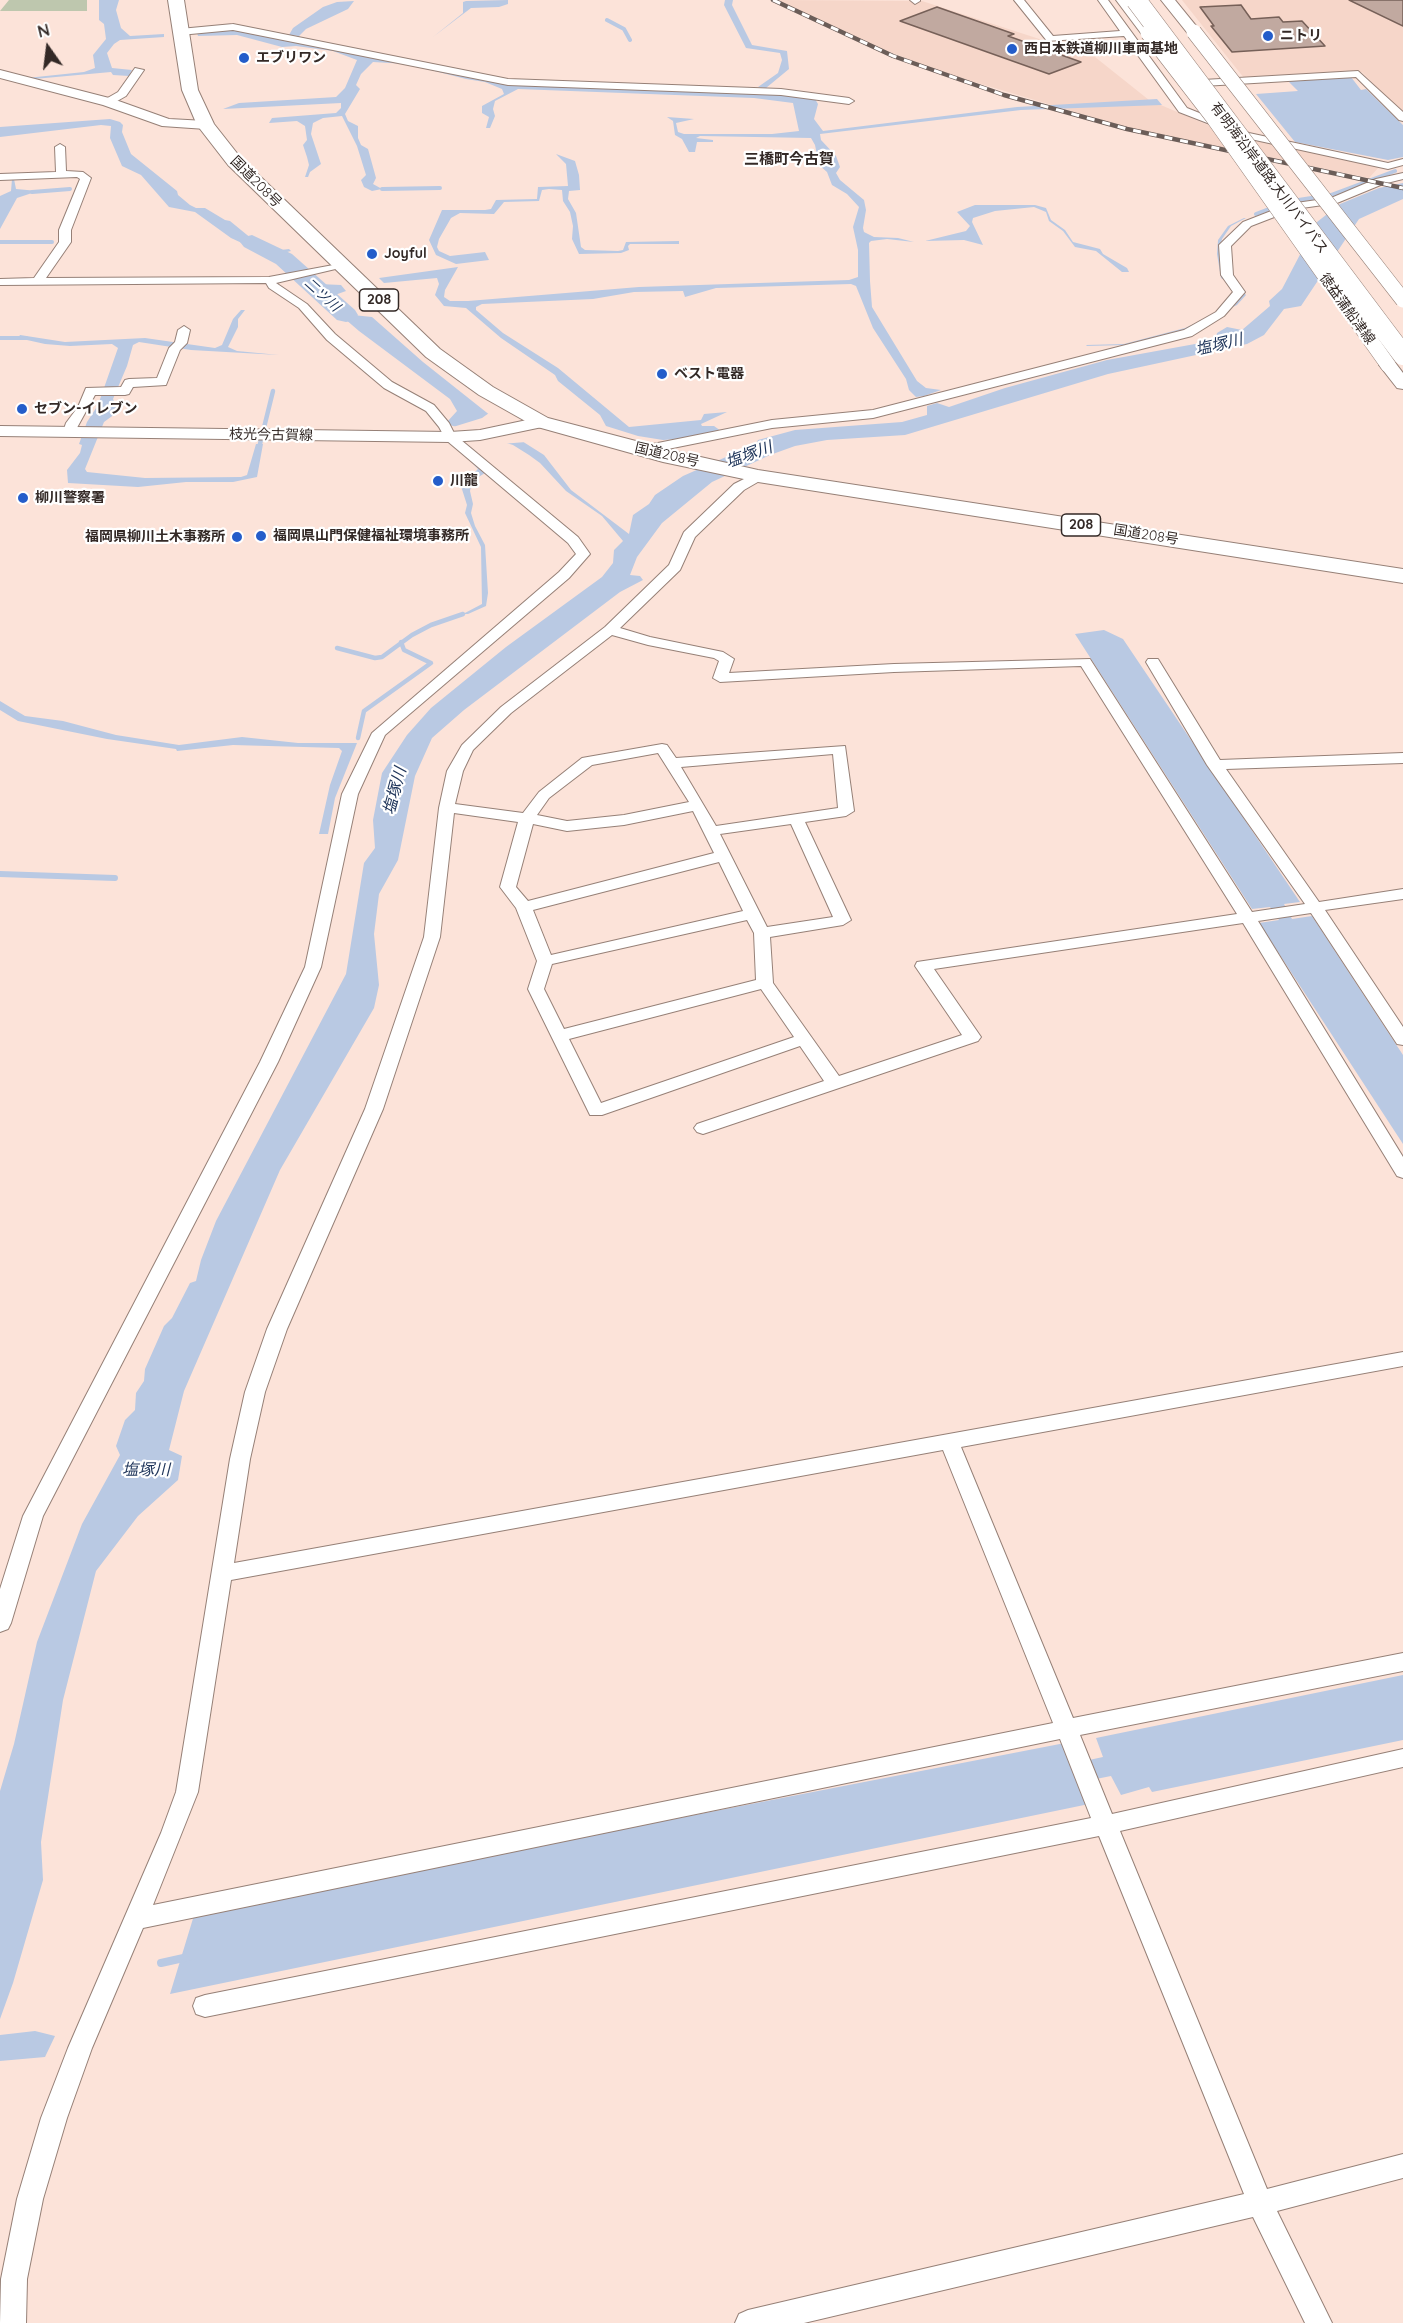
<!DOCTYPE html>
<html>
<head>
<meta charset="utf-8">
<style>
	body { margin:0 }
	#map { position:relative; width:1403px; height:2323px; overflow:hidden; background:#fce3d9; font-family:Quicksand,sans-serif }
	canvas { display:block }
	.north { position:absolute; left:18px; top:18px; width:60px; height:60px; -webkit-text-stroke:4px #fff; paint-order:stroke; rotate:346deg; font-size:16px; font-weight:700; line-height:24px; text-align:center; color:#332926 }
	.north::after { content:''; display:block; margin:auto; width:21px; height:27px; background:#332926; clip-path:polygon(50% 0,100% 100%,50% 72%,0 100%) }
</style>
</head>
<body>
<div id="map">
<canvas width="1403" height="2323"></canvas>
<div class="north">N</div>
</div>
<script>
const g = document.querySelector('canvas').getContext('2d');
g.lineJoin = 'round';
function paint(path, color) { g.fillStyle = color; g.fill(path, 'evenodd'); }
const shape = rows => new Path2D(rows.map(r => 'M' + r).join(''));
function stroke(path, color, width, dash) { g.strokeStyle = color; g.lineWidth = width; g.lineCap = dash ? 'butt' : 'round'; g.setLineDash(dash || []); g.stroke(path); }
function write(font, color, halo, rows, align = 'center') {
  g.font = font + ' Quicksand,"Noto Sans JP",sans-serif'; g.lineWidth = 4.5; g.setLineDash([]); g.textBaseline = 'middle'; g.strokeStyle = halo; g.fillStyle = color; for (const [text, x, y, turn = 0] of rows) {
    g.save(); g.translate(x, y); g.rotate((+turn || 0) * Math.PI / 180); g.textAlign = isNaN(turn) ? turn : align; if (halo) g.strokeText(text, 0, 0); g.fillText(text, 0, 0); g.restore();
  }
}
paint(shape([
	[778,0,922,1,1095,57,1149,100,1229,134,1379,167,1369,178,1129,128,944,73,852,37],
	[1182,0,1403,0,1403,114,1362,72,1244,78]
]), '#f6d6c9');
paint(shape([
	[9,0,87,0,87,11,0,11]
]), '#bec7ae');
paint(shape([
	[99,0,119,0,116,10,121,28,130,36,164,34,164,37,120,40,114,44,107,53,112,68,132,70,129,76,113,75,111,72,34,79,27,78,84,72,95,68,93,55,106,39,104,24,99,20],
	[508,0,508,4,499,7,471,8,433,37,463,13,463,2,466,1],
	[725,0,733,0,732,5,752,45,787,51,789,69,766,88,758,87,778,73,782,60,780,53,746,48,724,5],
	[354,1,348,9,306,29,299,36,289,35,293,28,323,7,337,2],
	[233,29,490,79,780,93,815,99,818,104,814,119,823,131,1017,107,1157,99,1162,105,1021,110,820,134,821,140,836,156,840,167,836,173,840,180,864,200,866,210,863,228,864,232,874,237,898,238,914,242,887,239,871,241,869,243,870,281,872,307,917,381,926,388,941,390,924,396,916,397,909,390,906,379,873,328,856,286,851,284,716,288,685,297,683,291,634,292,593,299,482,304,476,307,476,310,503,333,558,368,629,427,701,420,704,414,727,412,701,424,702,426,714,426,721,431,677,439,663,440,638,436,606,426,600,415,558,381,555,375,501,338,466,308,444,306,435,295,439,284,437,278,384,283,379,278,458,267,445,290,444,297,450,301,468,301,639,287,849,280,858,277,858,250,853,227,859,207,847,194,832,185,827,172,819,165,815,145,811,138,700,136,696,138,713,140,713,142,697,142,695,152,689,152,682,139,675,135,673,121,667,117,694,119,676,123,678,132,684,134,772,134,799,131,793,103,754,98,518,89,495,101,493,109,495,116,490,128,486,128,489,117,482,113,482,106,504,94,502,89,485,82,466,79,407,64,373,62,361,74,356,85,360,89,345,114,348,121,358,126,358,138,361,145,368,149,376,178,373,184,382,189,372,191,364,187,361,180,366,175,357,146,342,116,323,118,313,123,311,134,321,164,310,172,308,177,305,177,309,165,307,157,303,145,307,140,305,126,297,121,269,123,272,118,336,113,341,108,341,103,223,109,239,103,336,97,345,88,357,60,333,51,296,46,282,47,237,35,198,36,197,33],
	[1351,77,1361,90,1366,89,1403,125,1403,157,1388,160,1295,142,1256,94,1298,91,1288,81],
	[110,119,120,122,123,125,122,132,131,154,177,191,178,195,190,205,196,208,205,208,225,220,230,221,252,239,273,251,289,249,291,251,283,253,298,269,295,270,281,261,231,238,195,212,169,207,141,175,122,166,110,138,111,126,101,125,0,137,0,127],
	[556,154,575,161,579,175,580,190,569,191,568,199,576,213,581,247,585,250,618,251,623,250,626,242,679,241,679,244,630,244,628,246,629,250,621,253,579,254,572,239,573,226,570,212,563,201,562,190,549,189,542,190,539,201,504,202,494,214,460,213,451,218,439,239,437,247,439,251,450,256,485,252,489,260,456,264,436,255,429,240,442,210,485,210,491,209,496,200,537,199,538,187,568,186,566,164],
	[12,179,14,179,16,189,38,191,17,198,0,229,0,196,11,191],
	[1403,183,1403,199,1359,219,1301,306,1284,309,1264,335,1247,344,1108,374,905,435,827,440,795,446,770,455,712,482,662,523,637,557,630,575,640,576,643,580,620,592,464,710,432,738,415,776,398,860,379,894,374,934,379,985,374,1008,280,1170,184,1391,169,1450,182,1456,178,1480,138,1516,96,1571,63,1700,41,1842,43,1880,13,1983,0,2019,0,1791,14,1744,37,1642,82,1524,120,1455,116,1446,125,1420,135,1410,136,1393,144,1381,145,1369,164,1326,172,1318,190,1283,196,1281,201,1260,216,1221,346,974,364,863,375,848,373,820,382,773,407,735,431,708,506,647,602,577,613,563,614,550,623,541,602,516,566,491,540,463,529,455,513,445,450,425,447,422,457,411,450,399,359,331,302,282,312,279,319,284,341,285,346,291,332,296,334,302,353,315,372,317,423,362,525,443,544,455,571,490,629,534,633,515,649,504,655,495,683,476,726,457,754,449,758,440,795,430,902,422,927,415,927,406,937,403,949,407,1005,388,1107,360,1206,342,1216,338,1217,333,1227,327,1242,330,1270,306,1269,301,1282,289,1317,222,1340,204,1379,188],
	[975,205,1035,205,1046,208,1051,220,1065,230,1073,242,1100,249,1103,254,1127,268,1129,272,1122,272,1096,251,1075,247,1063,231,1049,221,1046,212,1034,207,995,211,973,218,972,222,983,245,964,240,925,241,966,231,970,226,957,212],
	[1244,218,1246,218,1231,226,1222,239,1220,251,1223,271,1246,295,1237,305,1187,329,1125,345,1087,346,1086,345,1124,344,1185,328,1232,306,1243,295,1240,290,1221,278,1217,254,1218,240,1228,226],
	[241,310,245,310,238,319,238,327,228,347,237,351,279,355,191,350,139,342,133,345,127,366,113,399,119,411,104,422,85,469,87,472,145,478,241,477,247,475,256,444,263,444,257,477,233,482,186,482,138,487,68,483,67,470,80,453,82,445,79,444,87,422,98,405,118,348,112,344,70,346,45,344,18,338,20,335,65,342,145,338,215,348,222,345,233,319],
	[457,447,485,473,472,481,470,491,473,504,471,513,475,526,485,545,488,593,486,606,468,614,463,614,482,604,481,547,465,513,467,505,460,483,467,480,478,469],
	[1104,630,1123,639,1300,902,1284,904,1292,919,1312,916,1403,1055,1403,1144,1259,923,1279,920,1270,907,1252,909,1075,634],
	[0,701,25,716,63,721,116,735,179,745,242,737,298,743,357,743,335,798,328,834,319,834,330,785,342,751,339,748,233,745,177,751,176,749,107,739,18,721,0,710],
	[1403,1675,1403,1740,1152,1792,1149,1787,1121,1795,1111,1776,1081,1782,1089,1804,170,1994,195,1912,1065,1743,1075,1763,1103,1757,1096,1738],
	[35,2031,55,2036,45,2057,0,2061,0,2035]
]), '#b9c9e3');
paint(shape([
	[489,413,524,439,526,442,501,444,460,432,453,427,482,418]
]), '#fce3d9');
stroke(shape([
	[607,20,624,29,630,40],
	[382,189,440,188],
	[32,192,70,189],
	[1292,201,1331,195,1395,171],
	[1256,214,1274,207],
	[0,242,52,242],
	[0,338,26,338]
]), '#b9c9e3', 4);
stroke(shape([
	[258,452,273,391],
	[337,648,375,658,382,657,412,635,431,625,463,614],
	[358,738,364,711,431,663,404,650,401,642]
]), '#b9c9e3', 4.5);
stroke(shape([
	[0,874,115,878]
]), '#b9c9e3', 6);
stroke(shape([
	[161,1963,188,1957]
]), '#b9c9e3', 8);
paint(shape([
	[252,235,292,254,355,310,358,315,355,320,346,322,337,320,276,264,244,247,240,242,244,237,252,235]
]), '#b9c9e3');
const building = shape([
	[1349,0,1403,0,1403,26,1349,0],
	[1241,5,1251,19,1279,17,1283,22,1302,21,1325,46,1232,52,1211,26,1214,26,1200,7,1241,5],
	[937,7,1014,34,1008,36,1081,62,1049,74,900,21,937,7]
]);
paint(building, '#c1a9a0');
stroke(building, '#766058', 1.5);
const minor = shape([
	[910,0,920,0,920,1,915,4,910,0],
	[1014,0,1024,0,1053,36,1120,31,1098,0,1108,0,1187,108,1249,133,1388,163,1403,159,1403,165,1388,169,1246,138,1179,112,1124,36,1047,41,1014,0],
	[233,24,508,79,781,89,849,98,854,101,849,104,781,95,508,85,233,30,180,35,175,32,180,29,233,24],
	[135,68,144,70,126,96,112,104,104,104,104,100,118,92,135,68],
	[1358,71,1403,112,1403,121,1399,120,1356,77,1186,87,1181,84,1186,81,1358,71],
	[60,144,65,147,66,171,83,172,91,178,71,230,71,242,46,278,269,277,344,263,344,267,276,283,307,304,335,334,392,382,434,405,449,423,455,435,578,537,590,554,569,578,385,735,358,794,321,967,278,1062,43,1516,11,1623,8,1629,0,1632,0,1589,23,1516,260,1062,305,967,342,794,372,733,559,572,576,554,568,543,446,440,439,427,426,411,384,388,327,340,299,308,269,288,266,283,0,285,0,279,34,278,59,242,59,230,80,179,77,177,0,180,0,174,56,172,55,147,60,144],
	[1403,173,1403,179,1383,184,1337,203,1295,209,1251,226,1231,246,1233,275,1245,292,1224,316,1192,336,873,418,772,428,643,454,637,450,643,446,772,420,873,410,1184,330,1216,312,1233,292,1221,275,1219,245,1243,222,1289,204,1331,198,1376,179,1403,173],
	[184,326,190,330,187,343,180,350,166,385,133,387,129,394,125,395,95,395,73,435,65,435,63,432,66,423,78,407,86,388,121,387,125,380,129,379,157,378,169,348,175,342,178,330,184,326],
	[758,472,764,476,763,479,744,490,695,537,680,570,620,628,650,637,723,652,734,659,729,673,894,664,1090,659,1252,912,1305,904,1207,765,1146,662,1148,659,1158,659,1220,760,1403,753,1403,763,1226,769,1319,902,1403,889,1403,899,1325,910,1403,1027,1403,1045,1397,1044,1311,913,1258,921,1403,1157,1403,1178,1397,1176,1243,923,934,969,981,1037,978,1041,709,1132,703,1134,697,1132,694,1128,697,1124,824,1081,800,1046,602,1115,590,1115,528,989,537,961,516,908,500,887,518,822,454,813,440,937,383,1109,287,1329,265,1392,250,1459,234,1563,1403,1352,1403,1366,961,1447,1073,1718,1403,1653,1403,1671,1080,1735,1112,1814,1403,1749,1403,1767,1120,1831,1267,2189,1403,2154,1403,2178,1277,2211,1332,2323,1305,2323,1253,2217,804,2323,735,2323,739,2314,748,2310,1244,2194,1099,1836,205,2017,196,2014,193,2006,196,1998,205,1995,1091,1818,1060,1739,143,1928,92,2048,67,2118,43,2199,27,2279,26,2323,0,2323,1,2279,17,2199,41,2118,68,2048,161,1833,176,1792,230,1459,245,1392,267,1329,365,1109,424,937,439,808,447,771,462,745,501,707,605,627,669,565,684,532,734,484,758,472],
	[612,635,648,645,714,658,719,661,713,678,720,682,894,672,1081,666,1237,914,917,962,915,966,962,1035,839,1076,773,983,770,937,843,925,851,920,805,822,846,816,854,811,845,746,676,758,667,745,662,744,582,758,539,792,523,813,455,804,463,771,473,750,511,713,612,635],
	[658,753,689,802,624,815,567,821,537,815,549,798,592,765,658,753],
	[833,754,838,808,716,826,681,767,833,754],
	[693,811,714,853,528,901,516,887,533,824,567,831,624,825,693,811],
	[791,824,833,917,767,927,720,834,791,824],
	[719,862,743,911,551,955,533,910,719,862],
	[747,920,754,933,756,980,564,1029,544,989,552,964,747,920],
	[761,989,794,1037,601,1103,569,1039,761,989],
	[943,1450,1053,1723,153,1905,198,1792,231,1580,943,1450]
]);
const secondary = shape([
	[1116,0,1130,0,1155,33,1153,36,1143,36,1116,0],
	[1161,0,1175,0,1201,32,1199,35,1189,35,1161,0],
	[0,70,113,99,169,119,206,121,213,125,206,129,162,126,103,105,0,78,0,70],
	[1388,360,1394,361,1403,373,1403,389,1397,388,1379,365,1382,361,1388,360],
	[541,417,547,418,550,422,547,426,480,440,450,442,0,436,0,426,450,432,480,430,541,417]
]);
const trunk = shape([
	[168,0,184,0,198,90,214,124,240,157,440,349,493,387,548,418,674,451,758,470,1403,569,1403,583,758,482,663,462,534,426,479,395,426,357,228,165,197,125,182,90,168,0]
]);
stroke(minor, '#968077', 2);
stroke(secondary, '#968077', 2);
stroke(trunk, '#968077', 2);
paint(minor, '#fff');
paint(secondary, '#fff');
paint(trunk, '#fff');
const rail = shape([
	[773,0,893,56,1004,95,1127,129,1403,188]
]);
stroke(rail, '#6b5d58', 4.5);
stroke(rail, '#fff', 3, [8]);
const secondaryBridge = shape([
	[1194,32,1403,300],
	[1148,33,1212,116,1388,365]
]);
const motorwayBridge = shape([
	[1136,0,1403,355]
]);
stroke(secondaryBridge, '#968077', 16, []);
stroke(motorwayBridge, '#968077', 21, []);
stroke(secondaryBridge, '#fff', 15);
stroke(motorwayBridge, '#fff', 20);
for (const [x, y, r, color] of [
	[1268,36,6,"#245dca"],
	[1012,49,6,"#245dca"],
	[244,58,6,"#245dca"],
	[372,254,6,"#245dca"],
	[662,374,6,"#245dca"],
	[22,409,6,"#245dca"],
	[438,481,6,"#245dca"],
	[23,498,6,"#245dca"],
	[261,536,6,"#245dca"],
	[237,537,6,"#245dca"]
]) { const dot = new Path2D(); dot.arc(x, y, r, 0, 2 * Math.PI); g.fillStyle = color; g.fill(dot); stroke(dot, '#fff', 2); }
write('bold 14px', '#332926', '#fff', [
	["ニトリ",1280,36],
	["西日本鉄道柳川車両基地",1024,49],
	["エブリワン",256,58],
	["Joyful",384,254],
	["ベスト電器",674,374],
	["セブン-イレブン",34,409],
	["川龍",450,481],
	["柳川警察署",35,498],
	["福岡県山門保健福祉環境事務所",273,536],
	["福岡県柳川土木事務所",225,537,"right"]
], 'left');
write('14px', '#332926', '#fff', [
	["有明海沿岸道路;大川バイパス",1269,178,53],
	["国道208号",256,182,45],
	["徳益蒲船津線",1347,309,54],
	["枝光今古賀線",271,435,1],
	["国道208号",667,455,13],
	["国道208号",1146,535,9]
]);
write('italic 14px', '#20365b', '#fff', [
	["二ツ川",322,295,42]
]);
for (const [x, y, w] of [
	[379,300,39],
	[1081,525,39]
]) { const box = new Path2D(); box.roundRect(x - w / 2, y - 11, w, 22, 4.5); g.fillStyle = '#fff'; g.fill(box); stroke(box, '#332926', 1.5); }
write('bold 14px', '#332926', null, [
	["208",379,300],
	["208",1081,525]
]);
write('bold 15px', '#332926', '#fff', [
	["三橋町今古賀",789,159]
]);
write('italic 16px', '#20365b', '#fff', [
	["塩塚川",1219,345,-13],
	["塩塚川",749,455,-20],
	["塩塚川",395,791,-75],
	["塩塚川",146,1470]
]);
</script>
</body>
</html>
